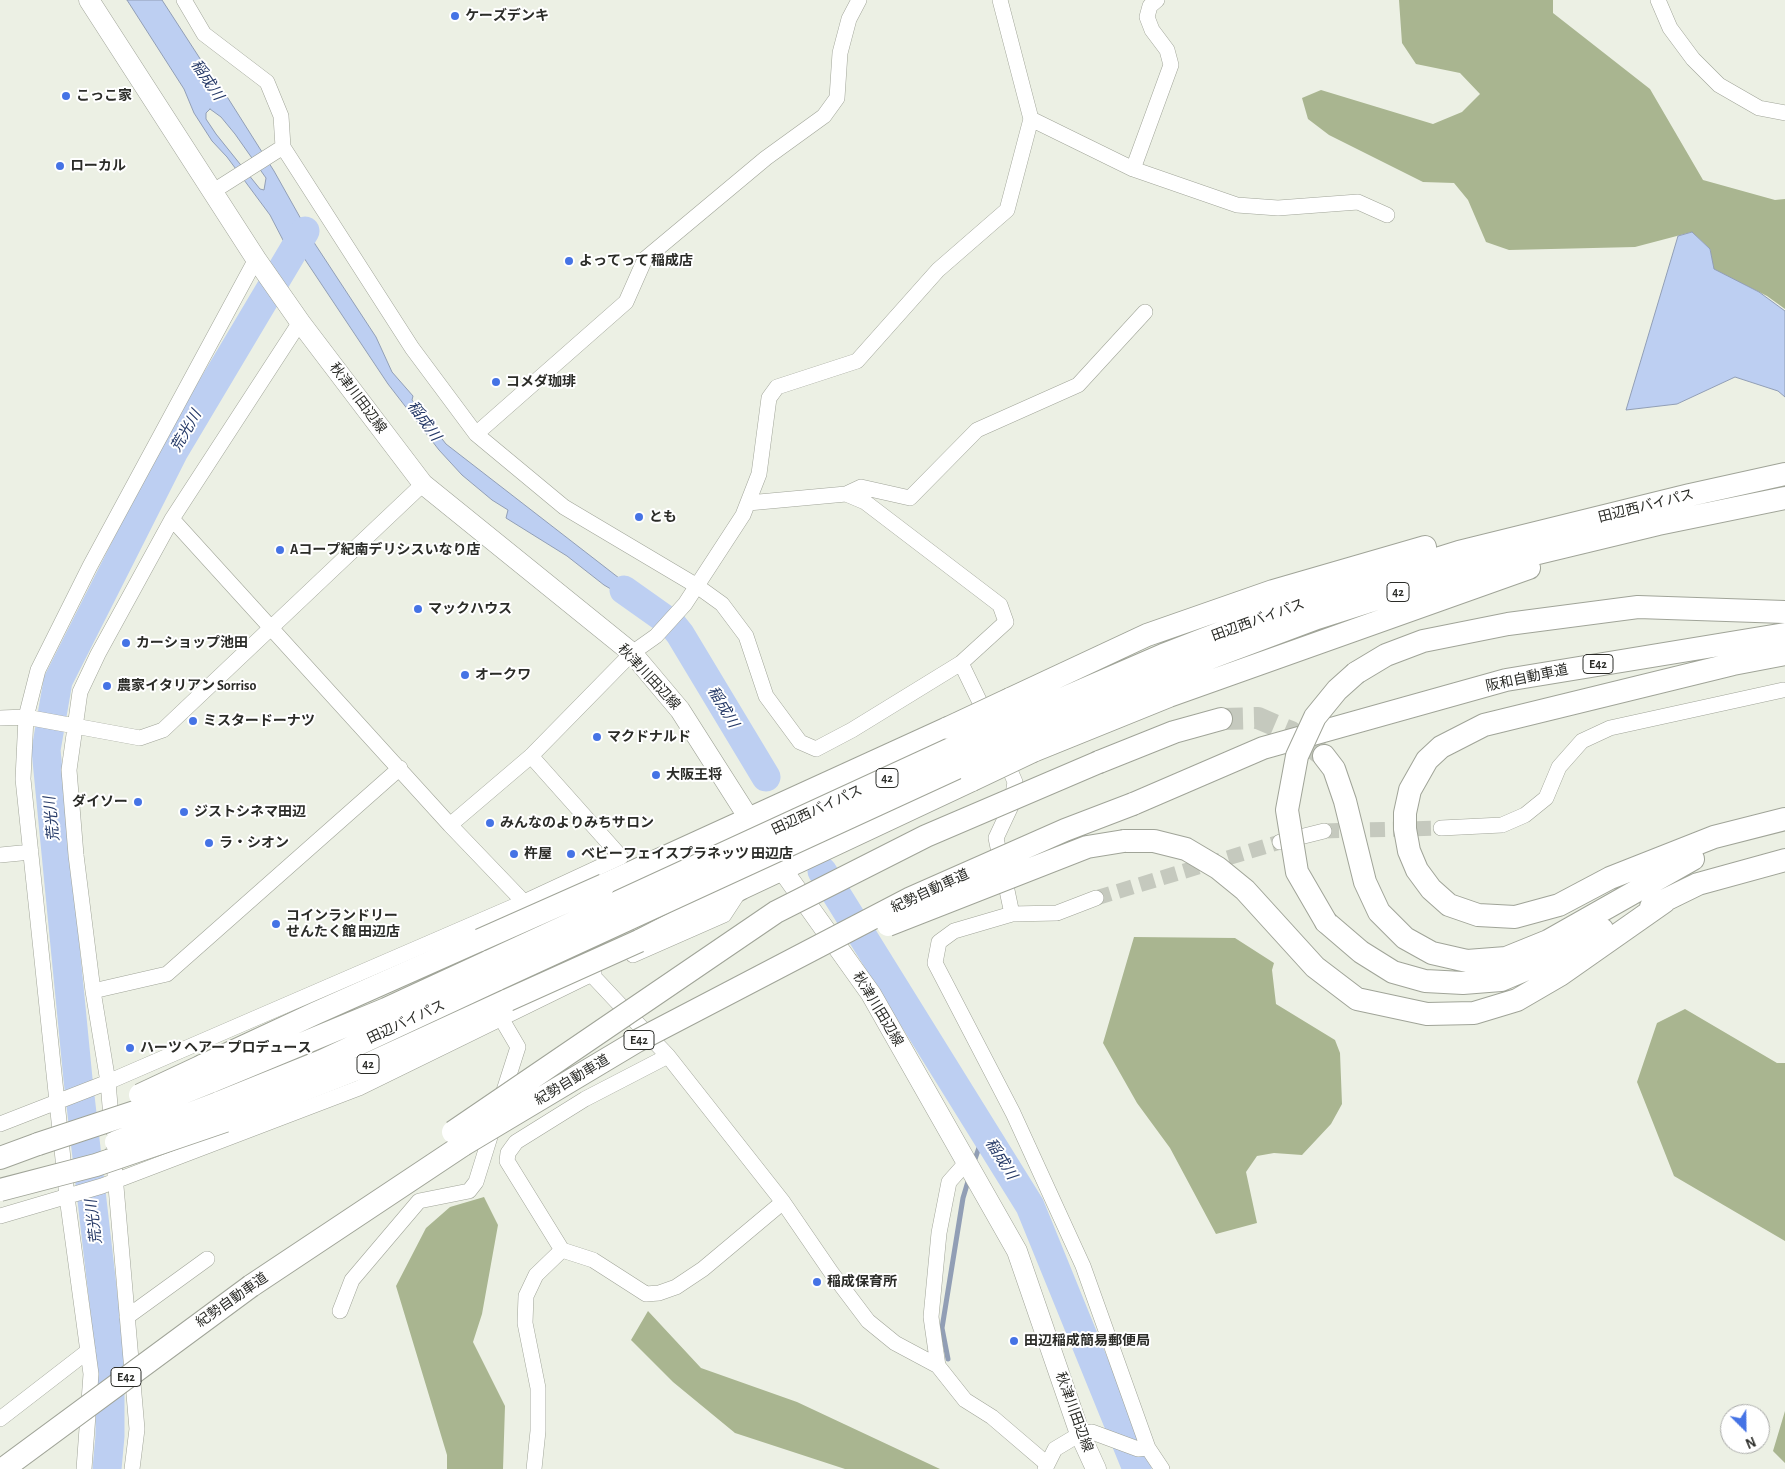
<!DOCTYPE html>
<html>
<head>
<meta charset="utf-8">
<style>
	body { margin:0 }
	#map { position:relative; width:1785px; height:1469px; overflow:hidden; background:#ecf0e4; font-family:"Alegreya Sans",sans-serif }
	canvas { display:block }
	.north { position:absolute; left:1720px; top:1404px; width:50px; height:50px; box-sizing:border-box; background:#fff; border:1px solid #aaaba9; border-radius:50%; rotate:157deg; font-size:14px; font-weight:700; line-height:20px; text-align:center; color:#2b2c28 }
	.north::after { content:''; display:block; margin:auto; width:18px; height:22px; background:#4573e5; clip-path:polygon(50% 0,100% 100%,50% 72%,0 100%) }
</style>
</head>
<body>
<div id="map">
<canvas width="1785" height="1469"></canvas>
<div class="north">N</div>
</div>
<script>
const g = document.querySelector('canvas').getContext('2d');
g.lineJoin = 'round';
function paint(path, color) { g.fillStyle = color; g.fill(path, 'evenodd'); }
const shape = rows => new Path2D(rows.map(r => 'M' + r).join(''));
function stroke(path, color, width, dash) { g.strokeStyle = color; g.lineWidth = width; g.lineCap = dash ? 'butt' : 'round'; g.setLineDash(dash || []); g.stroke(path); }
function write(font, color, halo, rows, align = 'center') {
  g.font = font + ' "Alegreya Sans","Noto Sans JP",sans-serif'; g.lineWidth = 4; g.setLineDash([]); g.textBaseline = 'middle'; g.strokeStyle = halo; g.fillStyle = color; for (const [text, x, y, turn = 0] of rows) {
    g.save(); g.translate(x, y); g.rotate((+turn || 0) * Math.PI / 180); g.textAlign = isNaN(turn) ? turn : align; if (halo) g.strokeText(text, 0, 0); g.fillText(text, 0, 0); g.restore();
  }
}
paint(shape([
	[1399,0,1553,0,1553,13,1650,89,1703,180,1775,200,1785,199,1785,309,1767,296,1713,269,1710,249,1692,232,1635,247,1509,250,1486,242,1468,200,1454,183,1423,182,1329,135,1308,119,1302,98,1321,90,1433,124,1462,112,1480,94,1460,73,1416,64,1402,43],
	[1134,937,1235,938,1274,963,1272,970,1276,1004,1335,1040,1340,1053,1342,1104,1331,1124,1302,1155,1274,1153,1257,1156,1246,1172,1257,1223,1216,1234,1170,1148,1137,1103,1103,1043],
	[1685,1009,1777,1063,1785,1063,1785,1241,1674,1176,1637,1082,1657,1023],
	[484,1197,498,1225,482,1314,473,1342,505,1406,503,1469,447,1469,447,1455,396,1286,426,1228,450,1207],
	[648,1311,701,1368,797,1402,940,1469,845,1469,735,1433,673,1382,631,1340],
	[1785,1411,1785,1463,1773,1451]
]), '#a9b590');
const water = shape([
	[127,0,162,0,210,74,226,95,274,171,315,244,376,337,392,372,413,396,412,400,446,444,659,609,655,615,604,585,567,556,506,518,508,510,492,500,462,475,439,450,388,384,298,249,294,245,291,248,294,270,292,271,282,258,284,242,270,215,227,157,212,141,194,113,184,89,127,0],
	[210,109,221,117,235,134,266,178,264,190,260,189,216,134,206,119,206,113,210,109],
	[1692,232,1710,249,1714,269,1759,292,1785,311,1785,397,1778,391,1735,377,1677,404,1626,410,1678,236,1692,232]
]);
paint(water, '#bdcff2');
stroke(water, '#919eb5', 1);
stroke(shape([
	[974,1162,984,1133],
	[948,1359,942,1328,963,1198,969,1178]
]), '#919eb5', 5);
stroke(shape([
	[624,590,672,624,680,634,766,777],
	[822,871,1030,1206,1137,1469],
	[107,1469,110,1436,110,1356,78,1079,46,750,58,681,174,451,305,231]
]), '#bdcff2', 29);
stroke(shape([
	[1324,831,1441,828],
	[1096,898,1280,842]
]), '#c5c9be', 15, [15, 8]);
stroke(shape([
	[1221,719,1258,718,1291,732,1324,756]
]), '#c5c9be', 22, [22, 11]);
const minor = shape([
	[184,0,204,34,267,82,281,116,283,147,412,348,476,434,564,507,697,586,722,604,746,636,766,696,800,742,816,749,852,730,961,663,1006,622,1000,605,865,502,846,494,748,503],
	[1658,0,1670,28,1693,59,1719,85,1759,108,1785,113],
	[1031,119,1133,169,1237,205,1278,208,1358,202,1387,215],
	[1133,169,1171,65,1167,50,1152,30,1147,17,1150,6,1157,0],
	[212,192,283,147],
	[476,434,626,302,645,259,766,158,824,116,837,98,840,53,849,19,859,0],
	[846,494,861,487,910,498,977,430,1078,385,1145,312],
	[172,519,450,825,542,921],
	[961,663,988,719],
	[0,718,26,717,140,738,163,730,423,484],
	[1004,756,1015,782,1011,806,996,838,1012,914],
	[450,825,531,756,632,653,656,636,685,604,743,515,759,474,769,398,777,387,857,361,938,270,1007,210,1031,119,1000,0],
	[1441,828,1502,825,1525,815,1546,798,1559,767,1582,741,1610,728,1783,690],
	[1280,842,1324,831],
	[0,855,31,852],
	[1096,898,1057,913,1012,914,954,931,939,942,935,963,1013,1113,1083,1266,1148,1448,1162,1469],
	[561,942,668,1056,783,1202,831,1272,868,1321,895,1343,938,1366,965,1400,992,1417,1047,1464],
	[633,955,724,915,739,892],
	[93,991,167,974,400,768],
	[501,1100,518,1047,501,1018],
	[0,1124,108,1082,524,902,621,857,531,756],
	[112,1129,108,1082,93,991,76,855,69,770,80,692,98,654,172,519,300,322],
	[113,1152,137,1429,132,1469],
	[0,1216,102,1186,359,1088,594,973],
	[562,1250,593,1260,646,1294,659,1293,676,1287,703,1269,783,1202],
	[340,1311,352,1280,419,1201,469,1191,476,1182,494,1124],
	[127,1317,207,1259],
	[938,1366,931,1317,939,1233,949,1182,965,1164],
	[0,1419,88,1351],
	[84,1469,91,1374,67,1197,23,779,26,717,38,670,90,566,256,259],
	[534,1469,538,1431,538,1388,525,1323,526,1296,536,1275,562,1250,507,1161,508,1153,516,1142,585,1099,668,1056],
	[1045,1469,1055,1449,1080,1434,1092,1432,1138,1449,1148,1448]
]);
const major = shape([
	[89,0,256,259,300,322,423,484,632,653,680,710,757,831],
	[774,858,871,994,1017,1251,1080,1434,1096,1469]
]);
const highway = shape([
	[1785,654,1733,664,1484,725,1441,747,1427,760,1410,790,1405,813,1405,829,1409,851,1417,870,1431,889,1449,905,1478,915,1515,917,1559,905,1610,878,1714,837,1785,819],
	[1356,673,1386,655,1423,641,1508,624,1638,607,1785,612],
	[1010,699,1147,635,1273,591,1425,547],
	[1018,718,1163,655,1251,621,1363,582,1459,552,1690,495,1785,474],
	[1026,736,1136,687,1218,655,1317,618,1414,587,1484,566,1658,524,1785,498],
	[1033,751,1169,696,1529,568],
	[1324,756,1334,769,1345,801,1365,882,1379,912,1405,938,1432,953,1467,961,1506,958,1548,941,1693,859],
	[1099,762,1174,732,1221,719],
	[1133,804,1263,748,1506,680,1785,634],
	[1124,841,1154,841,1186,849,1218,868,1245,890,1315,967,1357,999,1427,1014,1474,1013,1517,1000,1560,975,1664,902],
	[604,885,948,728],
	[1651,907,1698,884,1785,860],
	[1326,922,1361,952,1393,972,1425,981,1463,983,1501,980,1546,961,1602,929],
	[639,941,742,888,972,780],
	[202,1066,316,1013,480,940],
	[210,1082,386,1009,490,961],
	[218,1103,322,1061,498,979],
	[225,1121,362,1067,508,1000],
	[0,1158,38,1144],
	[251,1286,463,1145]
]);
stroke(minor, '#a0a498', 16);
stroke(major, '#a0a498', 21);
stroke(highway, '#a0a498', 24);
stroke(minor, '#fff', 15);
stroke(major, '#fff', 20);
stroke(highway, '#fff', 22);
const highwayBridge = shape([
	[948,728,1010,699],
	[972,780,1033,751],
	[1326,922,1297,872,1287,810,1297,756,1315,717,1337,690,1356,673],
	[888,925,1087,847,1124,841],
	[480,940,604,885],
	[490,961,1018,718],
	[498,979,1026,736],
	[508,1000,639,941],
	[140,1095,202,1066],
	[453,1132,776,912,926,836,1099,762],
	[116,1142,218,1103],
	[38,1144,135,1112,210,1082],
	[463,1145,637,1041,911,898,1065,830,1133,804],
	[0,1190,96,1165,225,1121],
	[3,1469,251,1286]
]);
stroke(highwayBridge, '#a0a498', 24, []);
stroke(highwayBridge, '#fff', 22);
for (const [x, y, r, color] of [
	[455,16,5,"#4573e5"],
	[66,96,5,"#4573e5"],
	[60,166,5,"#4573e5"],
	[569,261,5,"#4573e5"],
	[496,382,5,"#4573e5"],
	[639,517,5,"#4573e5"],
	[280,550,5,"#4573e5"],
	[418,609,5,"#4573e5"],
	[126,643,5,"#4573e5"],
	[465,675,5,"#4573e5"],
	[107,686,5,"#4573e5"],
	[193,721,5,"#4573e5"],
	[597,737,5,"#4573e5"],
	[656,775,5,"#4573e5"],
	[138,802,5,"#4573e5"],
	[184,812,5,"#4573e5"],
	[490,823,5,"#4573e5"],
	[209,843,5,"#4573e5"],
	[514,854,5,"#4573e5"],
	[571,854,5,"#4573e5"],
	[276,924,5,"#4573e5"],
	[130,1048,5,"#4573e5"],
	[817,1282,5,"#4573e5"],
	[1014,1341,5,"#4573e5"]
]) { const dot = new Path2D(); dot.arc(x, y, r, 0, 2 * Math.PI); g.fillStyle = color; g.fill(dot); stroke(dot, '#fff', 2); }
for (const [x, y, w] of [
	[1398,592,22],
	[1598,664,30],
	[887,778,22],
	[639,1040,30],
	[368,1064,22],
	[126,1377,30]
]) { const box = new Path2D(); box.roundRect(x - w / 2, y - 9.5, w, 19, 4); g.fillStyle = '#fff'; g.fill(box); stroke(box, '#2b2c28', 1); }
write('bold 12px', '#2b2c28', null, [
	["42",1398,592],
	["E42",1598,664],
	["42",887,778],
	["E42",639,1040],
	["42",368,1064],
	["E42",126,1377]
]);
write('bold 14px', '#2b2c28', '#fff', [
	["ケーズデンキ",465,16],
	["こっこ家",76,96],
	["ローカル",70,166],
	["よってって 稲成店",579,261],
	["コメダ珈琲",506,382],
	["とも",649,517],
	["Aコープ紀南デリシスいなり店",290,550],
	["マックハウス",428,609],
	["カーショップ池田",136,643],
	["オークワ",475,675],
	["農家イタリアン Sorriso",117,686],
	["ミスタードーナツ",203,721],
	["マクドナルド",607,737],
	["大阪王将",666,775],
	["ダイソー",128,802,"right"],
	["ジストシネマ田辺",194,812],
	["みんなのよりみちサロン",500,823],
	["ラ・シオン",219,843],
	["杵屋",524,854],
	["ベビーフェイスプラネッツ 田辺店",581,854],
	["コインランドリー",286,916],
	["せんたく館 田辺店",286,932],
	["ハーツ ヘアー プロデュース",140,1048],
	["稲成保育所",827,1282],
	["田辺稲成簡易郵便局",1024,1341]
], 'left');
write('14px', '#2b2c28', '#fff', [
	["秋津川田辺線",358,398,53],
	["田辺西バイパス",1646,506,-14],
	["田辺西バイパス",1258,620,-20],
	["秋津川田辺線",649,677,47],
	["阪和自動車道",1527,678,-12],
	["田辺西バイパス",817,810,-25],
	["紀勢自動車道",930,891,-25],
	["秋津川田辺線",878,1009,59],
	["田辺バイパス",406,1022,-25],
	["紀勢自動車道",572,1080,-31],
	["紀勢自動車道",232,1300,-35],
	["秋津川田辺線",1074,1412,70]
]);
write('italic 15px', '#253967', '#fff', [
	["稲成川",207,80,56],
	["稲成川",424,421,54],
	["荒光川",186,431,-60],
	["稲成川",723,707,59],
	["荒光川",52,819,-96],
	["稲成川",1001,1159,58],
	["荒光川",94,1222,-97]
]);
</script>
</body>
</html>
